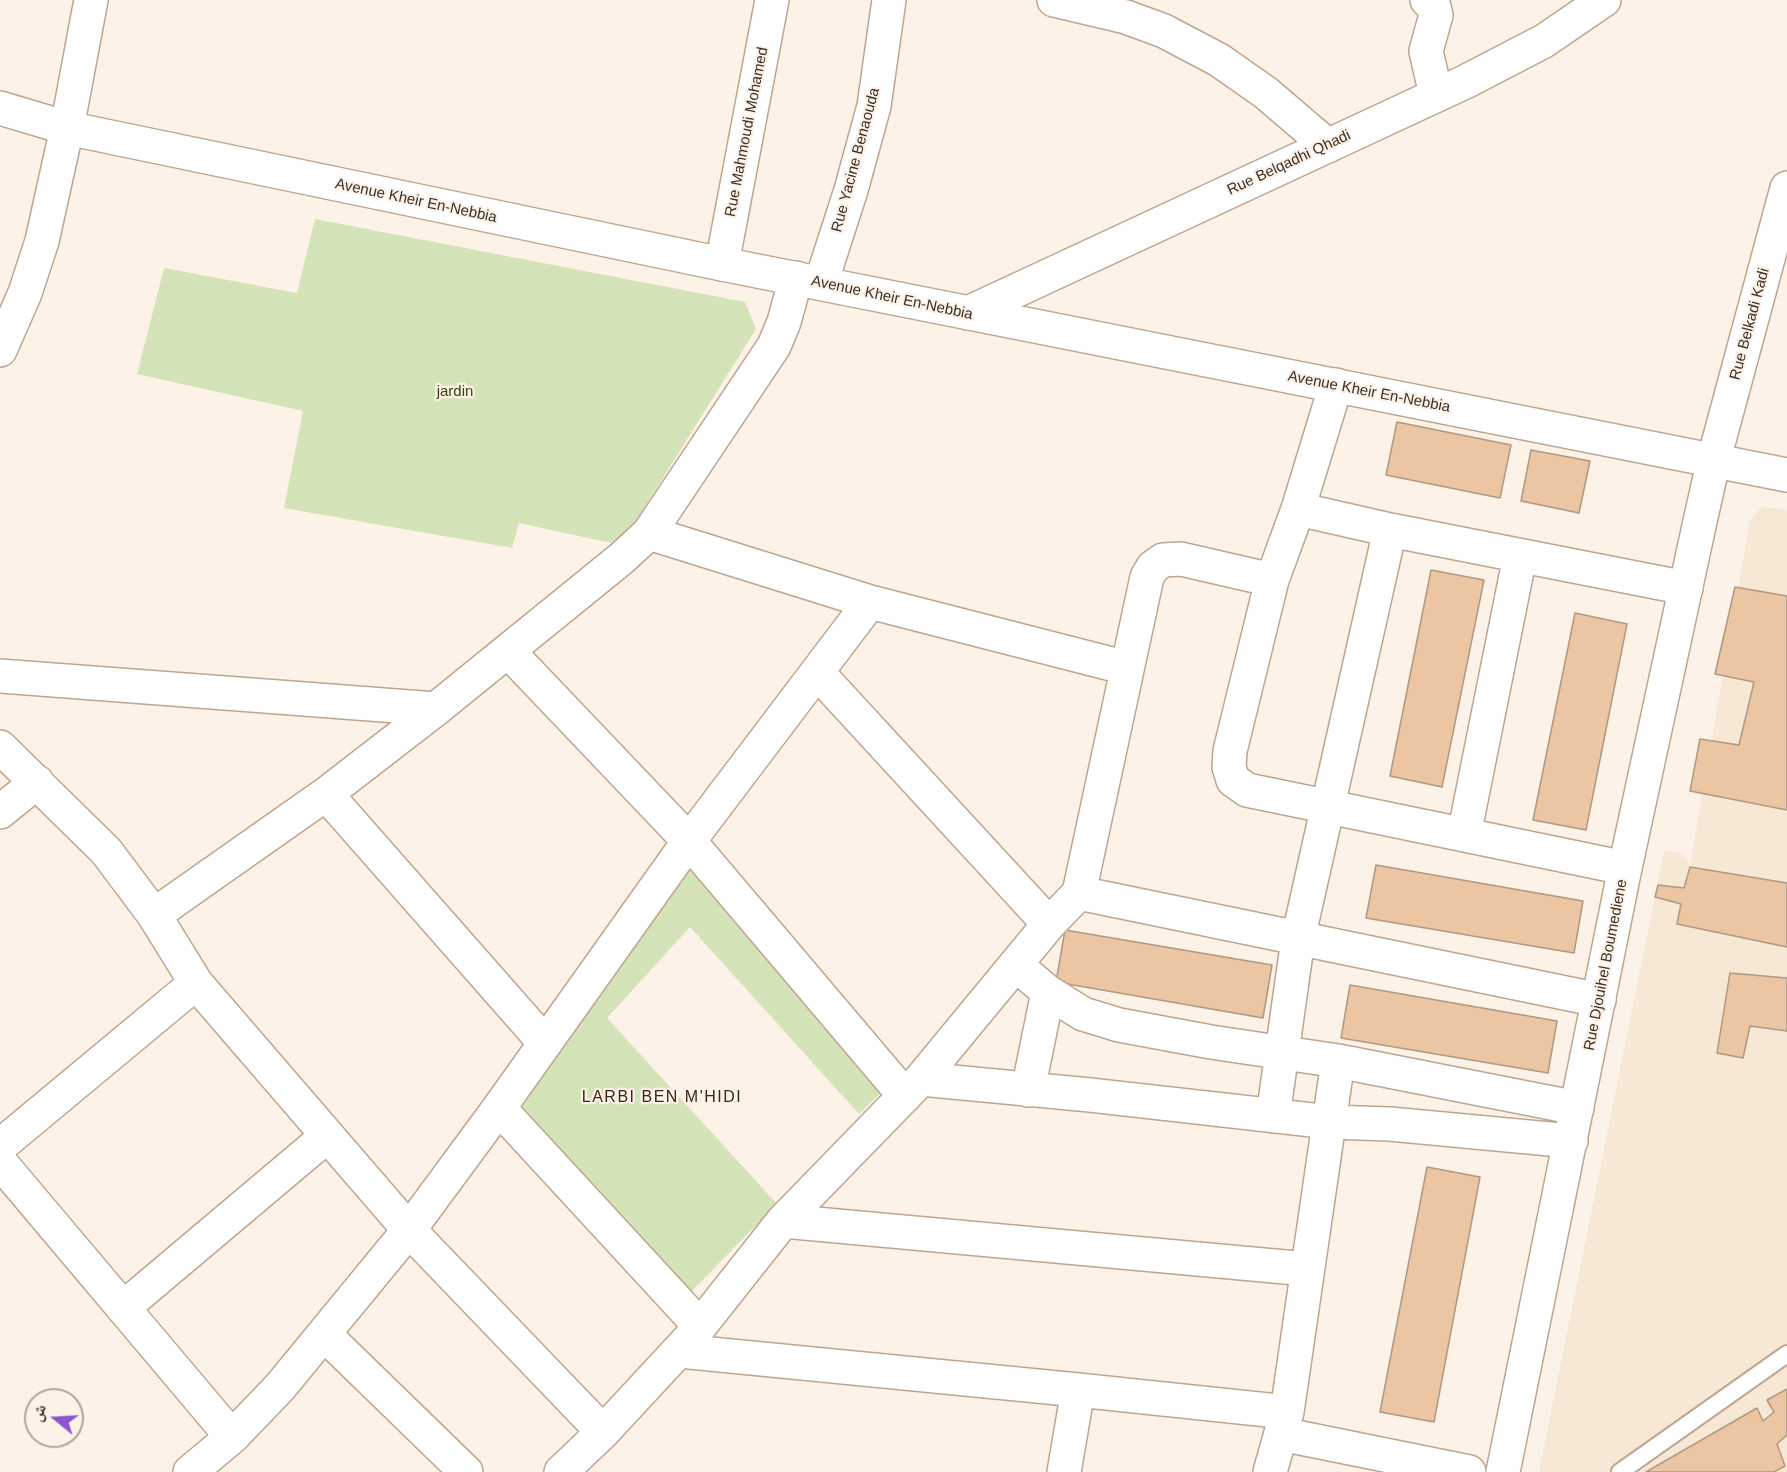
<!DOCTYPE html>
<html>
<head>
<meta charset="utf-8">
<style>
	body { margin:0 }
	#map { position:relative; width:1787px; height:1472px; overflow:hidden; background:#fcf2e8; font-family:Helvetica,"Noto Naskh Arabic",sans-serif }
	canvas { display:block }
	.north { position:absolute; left:24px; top:1388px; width:60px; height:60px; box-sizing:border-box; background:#fcf2e8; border:2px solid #afa59b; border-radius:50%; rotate:288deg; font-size:16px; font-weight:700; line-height:24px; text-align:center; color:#3b3128 }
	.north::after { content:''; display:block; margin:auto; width:21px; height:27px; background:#8958d0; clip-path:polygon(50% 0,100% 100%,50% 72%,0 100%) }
</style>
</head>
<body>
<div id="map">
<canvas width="1787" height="1472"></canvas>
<div class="north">ش</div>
</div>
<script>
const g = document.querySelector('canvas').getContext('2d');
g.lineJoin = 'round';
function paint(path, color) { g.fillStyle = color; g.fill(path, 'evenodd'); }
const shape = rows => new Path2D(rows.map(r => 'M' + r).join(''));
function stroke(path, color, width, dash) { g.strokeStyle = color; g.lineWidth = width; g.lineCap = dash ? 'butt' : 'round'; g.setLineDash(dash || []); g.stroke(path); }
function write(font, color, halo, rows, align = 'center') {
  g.font = font + ' Helvetica,sans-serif'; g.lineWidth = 4.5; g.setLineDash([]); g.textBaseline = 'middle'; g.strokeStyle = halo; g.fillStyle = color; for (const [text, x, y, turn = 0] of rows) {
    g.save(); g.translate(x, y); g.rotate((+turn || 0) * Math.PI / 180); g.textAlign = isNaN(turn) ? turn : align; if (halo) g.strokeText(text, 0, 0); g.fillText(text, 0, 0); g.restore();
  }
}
paint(shape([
	[1763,506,1787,510,1787,1472,1539,1472,1664,851,1683,853,1690,865,1750,520]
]), '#f6e8d4');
paint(shape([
	[315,219,745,302,756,329,621,545,519,523,512,548,284,508,303,411,137,374,164,268,297,293],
	[688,866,882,1092,859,1114,690,927,607,1018,777,1204,687,1296,522,1107]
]), '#d5e3b8');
const building = shape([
	[1397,422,1511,445,1500,498,1386,475,1397,422],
	[1531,450,1590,461,1579,513,1521,501,1531,450],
	[1431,570,1484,580,1442,787,1390,776,1431,570],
	[1735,587,1787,596,1787,810,1690,791,1700,739,1739,745,1754,682,1715,674,1735,587],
	[1575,613,1627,624,1586,830,1533,820,1575,613],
	[1376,865,1583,901,1574,953,1366,918,1376,865],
	[1690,867,1787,883,1787,947,1677,924,1681,904,1655,897,1658,885,1684,888,1690,867],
	[1065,930,1272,965,1263,1018,1056,982,1065,930],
	[1730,973,1787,978,1787,1031,1750,1026,1743,1058,1717,1053,1730,973],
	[1350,985,1557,1021,1548,1073,1341,1038,1350,985],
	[1427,1167,1480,1177,1434,1422,1380,1412,1427,1167],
	[1787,1389,1787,1435,1777,1444,1785,1466,1774,1472,1646,1472,1757,1408,1763,1421,1774,1412,1767,1400,1787,1389]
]);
paint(building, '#ecc5a2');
stroke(building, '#b09882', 1.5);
const service = shape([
	[1620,1472,1787,1354]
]);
const minor = shape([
	[1054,0,1126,17,1164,31,1219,60,1266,93,1328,146],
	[1427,0,1434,7,1436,15,1426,51,1436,95],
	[722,264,772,0],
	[821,283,851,190,874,106,889,0],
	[968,313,1465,82,1544,41,1604,0],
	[0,350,25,293,42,241,67,128,91,0],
	[1298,509,1336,385],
	[649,533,870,602,1127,668],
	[508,651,689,841,905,1096],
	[817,672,1049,924],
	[0,676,436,709],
	[0,747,106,851,154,915,196,983,409,1230,603,1432],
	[326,794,545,1043],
	[0,812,37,782],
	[1464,835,1520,556],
	[1625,868,1247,790,1233,780,1229,767,1230,751,1272,580,1298,509,1390,530,1686,588],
	[1079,893,1599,1000],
	[154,915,326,794,436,709,622,558,649,533,774,346,784,322,796,278],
	[1016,965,1048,992,1083,1014,1119,1025,1211,1042,1338,1061,1577,1108],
	[921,1079,1090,1095,1330,1122,1390,1124,1571,1141],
	[1028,1090,1048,992],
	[499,1108,700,1326,783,1221,921,1079,1049,924,1079,893,1147,577,1153,567,1163,560,1181,559,1272,580],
	[1273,1116,1298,939,1390,530],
	[0,1146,196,983],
	[0,1162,232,1437],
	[783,1221,1307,1269],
	[123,1308,327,1136],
	[324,1334,466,1472],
	[680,1351,1078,1390,1287,1412],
	[1281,1434,1469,1472],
	[190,1472,232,1437,280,1387,409,1230,499,1108,689,841,870,602],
	[561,1472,603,1432,693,1335],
	[1064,1472,1078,1390],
	[1270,1472,1287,1412,1338,1061]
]);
const secondary = shape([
	[0,108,67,128,722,264,1787,475],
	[1503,1472,1625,868,1699,526,1714,459,1787,188]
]);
stroke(service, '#bea58f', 20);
stroke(minor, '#bea58f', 36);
stroke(secondary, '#bea58f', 36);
stroke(service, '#fff', 16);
stroke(minor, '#fff', 33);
stroke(secondary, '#fff', 33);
write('15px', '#3b3128', '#fcf2e8', [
	["Rue Mahmoudi Mohamed",747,132,-79],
	["Rue Yacine Benaouda",856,160,-75],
	["Rue Belqadhi Qhadi",1289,163,-25],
	["Avenue Kheir En-Nebbia",416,201,12],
	["Avenue Kheir En-Nebbia",892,298,12],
	["Rue Belkadi Kadi",1750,324,-75],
	["Avenue Kheir En-Nebbia",1369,392,11],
	["Rue Djouihel Boumediene",1606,965,-79]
]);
write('15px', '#35420e', '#fcf2e8', [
	["jardin",455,392]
]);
g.letterSpacing = '1.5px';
write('16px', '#3a2714', '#fcf2e8', [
	["LARBI BEN M'HIDI",662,1098]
]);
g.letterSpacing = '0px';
</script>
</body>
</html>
